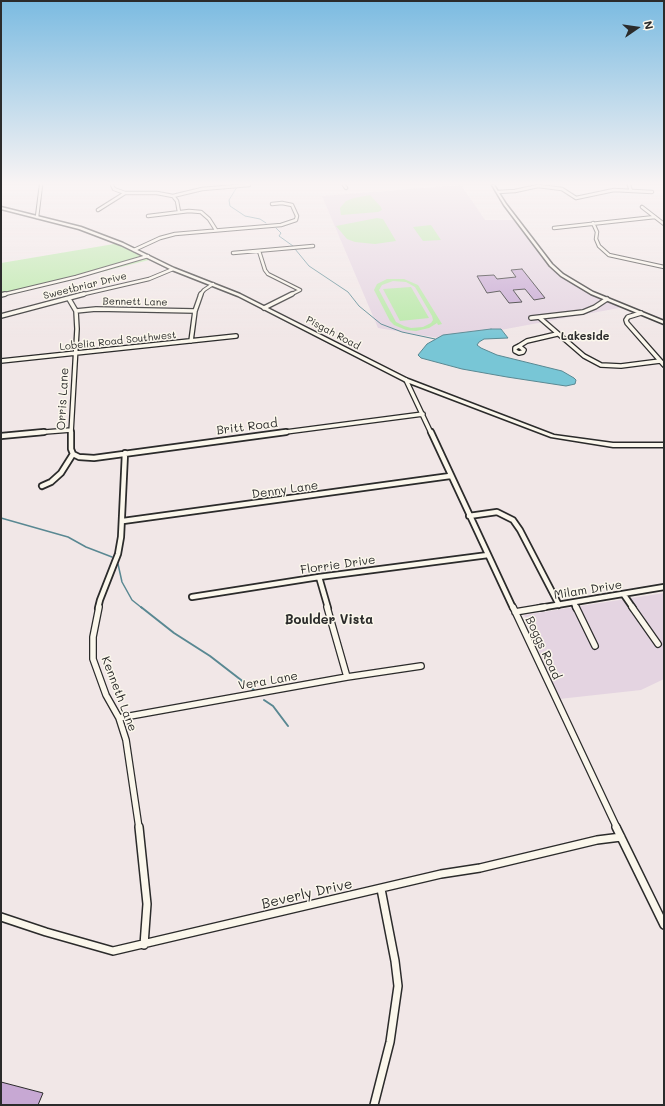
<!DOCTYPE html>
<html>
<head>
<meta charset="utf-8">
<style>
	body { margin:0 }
	#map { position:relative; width:665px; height:1106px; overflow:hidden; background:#f1e7e7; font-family:Mali,sans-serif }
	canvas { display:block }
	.frame { position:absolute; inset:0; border:2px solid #2b2b2b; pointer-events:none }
	.north { position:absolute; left:617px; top:8px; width:40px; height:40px; -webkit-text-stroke:3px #fbf7ec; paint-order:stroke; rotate:77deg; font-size:11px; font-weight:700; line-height:16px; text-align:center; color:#2b2b2b }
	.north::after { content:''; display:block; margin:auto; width:14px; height:18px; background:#2b2b2b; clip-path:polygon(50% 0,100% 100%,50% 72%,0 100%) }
</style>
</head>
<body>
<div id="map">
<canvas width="665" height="1106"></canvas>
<div class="frame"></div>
<div class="north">N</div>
</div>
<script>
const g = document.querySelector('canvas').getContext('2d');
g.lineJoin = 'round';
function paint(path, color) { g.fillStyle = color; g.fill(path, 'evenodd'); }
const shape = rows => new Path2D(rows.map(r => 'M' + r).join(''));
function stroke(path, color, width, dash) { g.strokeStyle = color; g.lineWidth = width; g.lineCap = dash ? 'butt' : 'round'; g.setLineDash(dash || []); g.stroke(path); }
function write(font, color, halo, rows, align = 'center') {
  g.font = font + ' Mali,sans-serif'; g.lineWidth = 3; g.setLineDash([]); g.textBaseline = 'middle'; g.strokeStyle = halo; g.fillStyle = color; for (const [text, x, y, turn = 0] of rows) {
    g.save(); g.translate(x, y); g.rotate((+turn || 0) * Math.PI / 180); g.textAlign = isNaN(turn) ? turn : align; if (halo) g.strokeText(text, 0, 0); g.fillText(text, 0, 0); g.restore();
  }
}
paint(shape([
	[461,185,485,220,519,220,564,277,587,290,620,305,619,308,463,337,439,338,378,328,322,196],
	[664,593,664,679,641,690,559,699,524,615]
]), '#e4d4e1');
paint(shape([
	[370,195,381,207,382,210,378,212,341,215,340,208,346,201,354,198],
	[377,218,383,219,396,241,375,244,355,242,347,239,336,226],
	[431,225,441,240,423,241,413,227],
	[120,243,153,259,1,297,1,263],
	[387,279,404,279,418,285,442,324,438,325,437,323,429,328,416,331,406,330,394,325,390,321,374,290,377,284],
	[393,281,406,282,415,287,432,316,433,320,431,323,423,327,411,328,404,326,396,322,379,290,382,285],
	[411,287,429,318,400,321,383,289]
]), '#b9e9a8');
const water = shape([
	[491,329,501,329,508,338,484,339,479,342,477,345,481,348,497,355,562,371,574,378,576,380,575,384,566,386,507,377,462,369,421,358,418,355,427,344,443,335,491,329]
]);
paint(water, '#78c6d6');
stroke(water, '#598892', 1);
stroke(shape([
	[237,187,229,200,230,206,245,216,260,219,266,223],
	[276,228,281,233,279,236,293,246],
	[295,249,309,266,348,292,359,306,381,324,402,332,435,339]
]), '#598892', 1);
stroke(shape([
	[1,518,68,537,86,547,112,557],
	[118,564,122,582,132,600,142,608]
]), '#598892', 1.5);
stroke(shape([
	[141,607,174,633,210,656,254,690],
	[264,700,273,706,288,726]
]), '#598892', 2);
const building = shape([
	[522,269,545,298,534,300,525,289,513,290,522,302,509,303,500,291,487,293,477,276,494,275,497,279,516,277,511,270,522,269],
	[1,1082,43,1093,38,1105,1,1105,1,1082]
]);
paint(building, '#c7a8d3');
stroke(building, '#2b2b2b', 1);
const minorFar4 = shape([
	[112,185,114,189,125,193,157,193,173,196,177,201,179,212],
	[344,185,346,188],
	[629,185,631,191],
	[498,192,515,191,538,186,562,189,576,198,614,190,652,192],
	[173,196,202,189,249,185],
	[642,207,664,224],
	[98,210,125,193],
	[148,216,189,211,201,212,209,219,216,230],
	[37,217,41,185],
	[593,223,597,232,596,239,599,246,609,255,664,267],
	[554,228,655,217],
	[134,250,160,238,175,234,281,225,296,220,297,216,292,205,282,203,272,204],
	[259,251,265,270,268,274,300,290,290,295],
	[233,253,313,246],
	[1,295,76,277,148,256],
	[80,295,149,279,173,269],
	[200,295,204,290,213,284]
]);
const minorFar3 = shape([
	[1,295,5,294],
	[69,299,76,311,77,329,71,433],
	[264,308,292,294],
	[76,311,96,309,195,311],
	[641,313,628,317,626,320,627,323,664,365],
	[1,316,84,294],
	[531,318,583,312,595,307,607,299],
	[540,318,584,356,601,365,621,366,660,361],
	[191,341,195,311,201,294],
	[519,346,527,341,557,334],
	[519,346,524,350,523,352,519,353,515,351,515,348,519,346],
	[1,361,236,336],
	[406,380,431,433],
	[32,433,71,430],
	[278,433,423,414]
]);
const minorFar2 = shape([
	[71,432,71,449,73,454],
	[431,432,513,608],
	[1,436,44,432],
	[73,454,79,457,94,458,286,432],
	[42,486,51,482,61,473,73,454],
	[469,516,497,512,513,520,520,530,559,605],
	[123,521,450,476],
	[319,577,328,608],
	[624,595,633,608],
	[192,597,319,577,488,555],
	[574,603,576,608],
	[98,608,100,600,118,554,121,537,125,453],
	[539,608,664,587]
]);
const minorFar1 = shape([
	[99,607,93,637,93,659,106,695,119,718,126,740,139,828],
	[327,607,347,677],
	[513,607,617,828],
	[576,607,595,646],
	[632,607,658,644],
	[515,612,545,607],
	[119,718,347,677,421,666]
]);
const minor = shape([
	[139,827,147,904,144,945],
	[616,827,664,925],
	[1,917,46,932,113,951,441,874,480,868,597,840,621,837],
	[374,1105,390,1042,398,986,395,961,381,889]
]);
const tertiary = shape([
	[492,185,494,185,506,204,552,264,563,274,593,292,664,321,664,324,591,294,561,276,550,266,504,205,492,185],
	[1,207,81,227,123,243,174,268,240,294,408,379,554,435,613,443,664,443,664,447,613,447,551,437,404,381,238,296,172,270,121,245,79,229,1,209,1,207]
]);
stroke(minorFar4, '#2b2b2b', 4.5);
stroke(minorFar3, '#2b2b2b', 6);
stroke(minorFar2, '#2b2b2b', 8);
stroke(minorFar1, '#2b2b2b', 8);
stroke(minor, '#2b2b2b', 10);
stroke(tertiary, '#2b2b2b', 3);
stroke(minorFar4, '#fbf7ec', 2.5);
stroke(minorFar3, '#fbf7ec', 3.5);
stroke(minorFar2, '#fbf7ec', 4.5);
stroke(minorFar1, '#fbf7ec', 5.5);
stroke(minor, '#fbf7ec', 7);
paint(tertiary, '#fbf7ec');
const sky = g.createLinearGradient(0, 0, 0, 340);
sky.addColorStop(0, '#7bbbe1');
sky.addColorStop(0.54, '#f9f4f4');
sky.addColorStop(1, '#f9f4f400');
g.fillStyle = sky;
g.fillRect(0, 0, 665, 340);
write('10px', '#2b2b2b', '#fbf7ec', [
	["Sweetbriar Drive",85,286,-14],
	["Bennett Lane",135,302,1],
	["Pisgah Road",333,333,28],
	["Lobelia Road Southwest",118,341,-6]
]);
write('bold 11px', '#2b2b2b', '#fbf7ec', [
	["Lakeside",585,337]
]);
write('12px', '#2b2b2b', '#fbf7ec', [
	["Orris Lane",63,399,-87],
	["Britt Road",247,427,-7],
	["Denny Lane",285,490,-8],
	["Florrie Drive",338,565,-8],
	["Milam Drive",588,590,-9],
	["Boggs Road",543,648,65],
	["Vera Lane",268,681,-10],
	["Kenneth Lane",119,694,69]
]);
write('bold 13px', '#2b2b2b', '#fbf7ec', [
	["Boulder Vista",329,620]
]);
write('14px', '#2b2b2b', '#fbf7ec', [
	["Beverly Drive",307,894,-13]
]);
</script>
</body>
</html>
